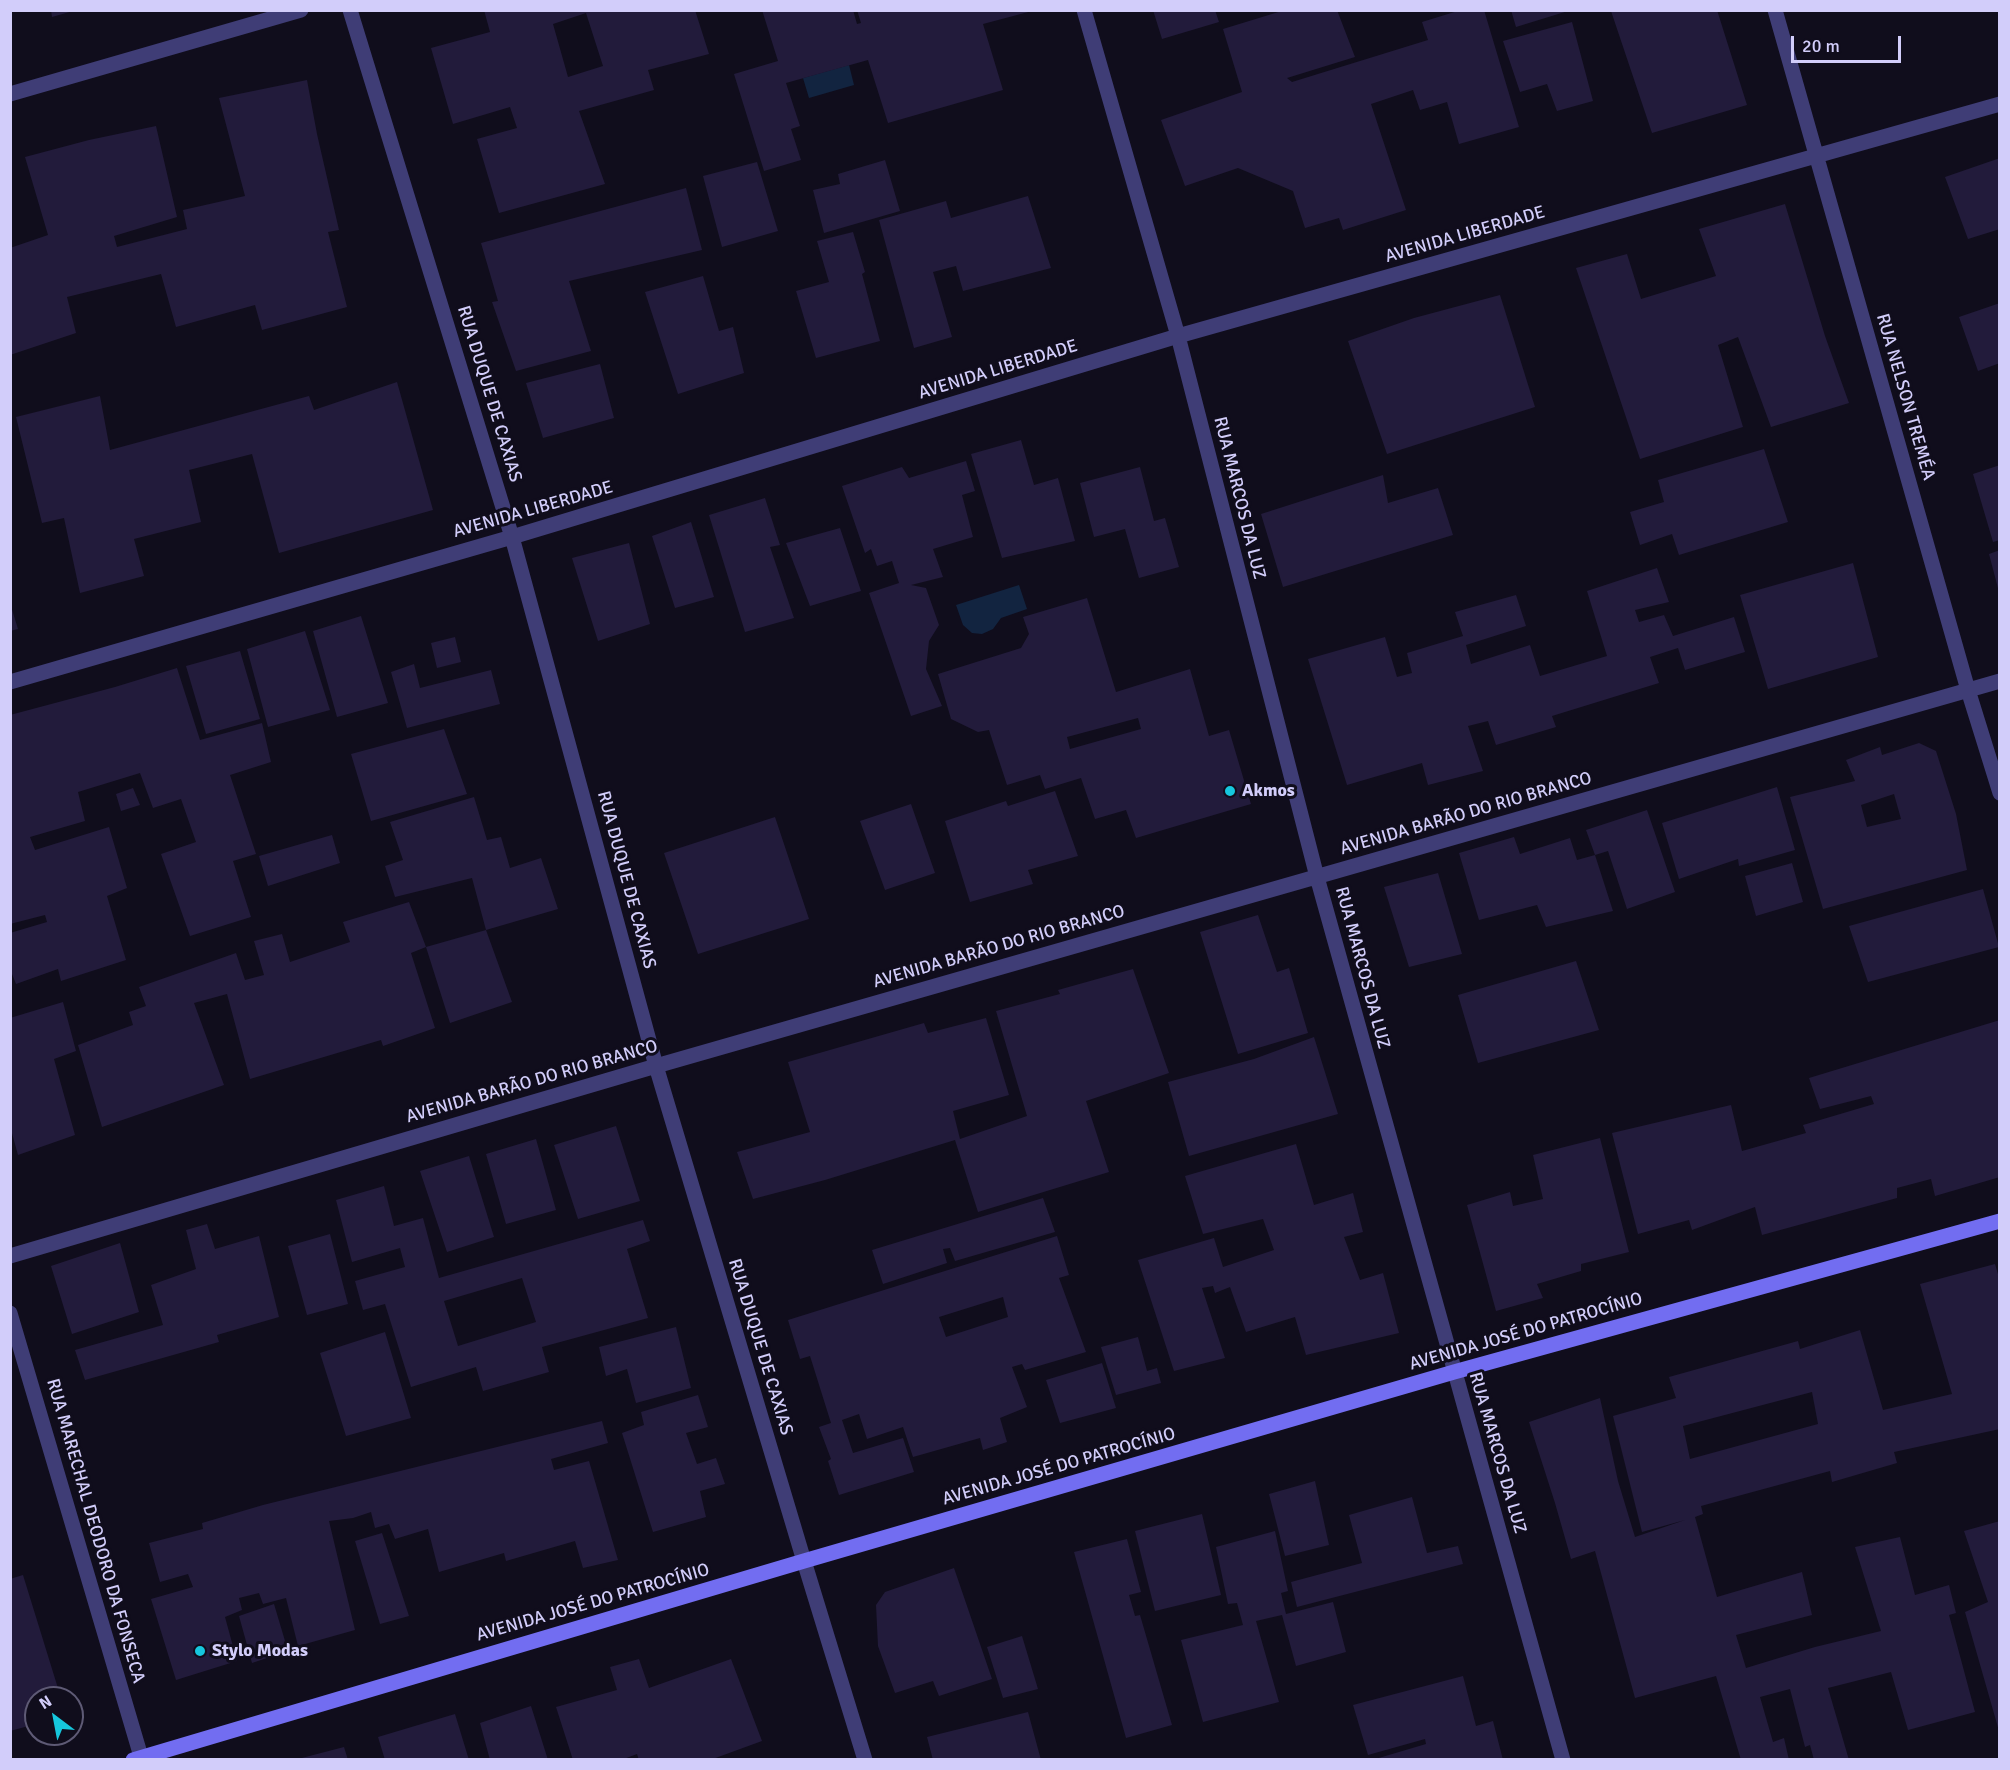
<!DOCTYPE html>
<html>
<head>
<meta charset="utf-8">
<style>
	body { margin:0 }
	#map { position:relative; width:2010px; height:1770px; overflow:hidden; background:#100d1c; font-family:Signika,sans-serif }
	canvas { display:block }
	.frame { position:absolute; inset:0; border:12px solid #d2cdfa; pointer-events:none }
	.north { position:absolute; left:24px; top:1686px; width:60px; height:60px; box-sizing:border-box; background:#100d1c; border:2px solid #5e5a75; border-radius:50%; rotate:328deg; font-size:16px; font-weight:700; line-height:24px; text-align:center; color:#d2cdfa }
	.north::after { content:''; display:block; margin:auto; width:21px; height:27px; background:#16c7dd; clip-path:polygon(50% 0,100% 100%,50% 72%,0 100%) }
	.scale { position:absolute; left:1791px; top:36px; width:110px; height:27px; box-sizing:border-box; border:3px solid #d2cdfa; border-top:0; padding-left:8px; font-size:18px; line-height:21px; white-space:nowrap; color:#d2cdfa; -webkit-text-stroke:4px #100d1c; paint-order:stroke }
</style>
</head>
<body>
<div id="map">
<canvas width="2010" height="1770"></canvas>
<div class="frame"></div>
<div class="north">N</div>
<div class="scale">20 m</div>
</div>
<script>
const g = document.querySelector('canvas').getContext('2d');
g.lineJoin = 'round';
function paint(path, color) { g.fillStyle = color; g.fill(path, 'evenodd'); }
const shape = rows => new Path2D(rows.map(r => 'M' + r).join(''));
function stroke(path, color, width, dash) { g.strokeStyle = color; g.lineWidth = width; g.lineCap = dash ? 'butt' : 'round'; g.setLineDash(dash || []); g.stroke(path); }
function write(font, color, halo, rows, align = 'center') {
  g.font = font + ' Signika,sans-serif'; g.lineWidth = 6; g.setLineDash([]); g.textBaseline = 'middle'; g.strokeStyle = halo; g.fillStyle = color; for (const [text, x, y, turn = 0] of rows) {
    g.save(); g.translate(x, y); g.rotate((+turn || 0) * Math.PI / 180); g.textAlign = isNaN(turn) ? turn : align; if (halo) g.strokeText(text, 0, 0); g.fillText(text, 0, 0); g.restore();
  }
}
paint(shape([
	[849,65,854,85,809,98,803,78],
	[1019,585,1027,609,1001,618,993,629,982,634,972,633,963,625,956,605]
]), '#122440');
paint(shape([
	[51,10,73,10,73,11,52,17],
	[484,10,695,10,709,54,648,70,654,90,579,111,605,184,499,213,477,139,517,128,510,107,453,124,431,48,490,32],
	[586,13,603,66,568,77,553,24],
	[762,10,853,10,857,24,861,23,857,10,1032,11,983,24,1003,90,888,123,868,60,786,83,800,126,791,129,801,160,764,171,734,74,778,61],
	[1153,10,1215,10,1219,22,1162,39],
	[1285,10,1337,10,1355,57,1287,78,1292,82,1428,40,1422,22,1461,10,1484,10,1519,127,1459,144,1447,102,1420,110,1413,90,1371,104,1406,210,1343,230,1339,218,1305,228,1293,191,1238,168,1185,186,1161,120,1242,92,1223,29],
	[1511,10,1568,10,1568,11,1516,27],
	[1614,10,1717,10,1747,105,1652,133,1611,11],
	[1572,22,1593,101,1557,111,1547,84,1520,92,1503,41],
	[307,80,317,134,339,230,328,232,347,307,262,330,255,305,176,327,161,274,67,297,76,333,10,355,10,248,48,235,25,157,89,140,156,126,177,217,114,236,117,247,187,229,183,210,245,196,219,98],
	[2000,158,2000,229,1968,239,1945,177],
	[885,160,900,211,824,233,813,190,840,184,838,174],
	[757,162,778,231,722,247,703,176],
	[686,188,702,250,569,281,591,351,516,371,492,302,498,301,481,243],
	[1028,196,1051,268,963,291,956,266,933,272,952,337,914,348,879,220,946,201,951,218],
	[1785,204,1825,336,1849,403,1771,427,1738,337,1718,345,1743,427,1640,459,1576,268,1627,254,1641,299,1716,276,1699,229],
	[853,232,865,272,862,274,880,341,816,358,796,291,829,282,817,241],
	[703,276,719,331,733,327,744,373,678,394,645,292],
	[1500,295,1535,407,1387,454,1348,341,1414,318],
	[2000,303,2000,363,1978,371,1959,317],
	[600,364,614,418,543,438,526,383],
	[397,382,433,510,279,553,252,454,189,470,201,522,134,539,144,576,80,593,64,518,42,523,16,417,100,396,110,450,309,396,314,410],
	[1021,440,1034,485,1058,478,1075,541,1002,558,971,454],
	[1764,449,1788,522,1679,555,1672,534,1640,545,1630,512,1664,502,1658,480],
	[966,461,975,491,962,495,973,537,933,549,943,577,911,585,926,588,939,625,929,641,926,669,942,706,911,716,869,593,899,583,892,561,877,566,871,549,865,553,842,486,902,467,909,478],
	[2000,465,2000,540,1993,542,1973,474],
	[1140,467,1154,521,1165,518,1179,567,1139,578,1125,529,1094,537,1080,483],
	[1383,475,1388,503,1438,488,1453,535,1283,587,1261,514],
	[765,498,780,545,770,547,794,618,745,632,709,515],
	[691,522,714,597,675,608,652,536],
	[840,528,861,591,810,606,786,543],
	[629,543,650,624,598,641,572,558],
	[2000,550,2000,592,1999,592,1989,554],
	[1853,563,1878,657,1768,689,1740,595],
	[1657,568,1669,602,1635,610,1639,622,1664,615,1673,636,1734,617,1745,652,1685,670,1678,648,1650,657,1659,683,1552,716,1556,727,1496,745,1488,721,1468,726,1483,771,1428,785,1422,763,1347,785,1308,659,1385,637,1397,677,1412,673,1407,653,1463,636,1455,612,1516,595,1526,626,1466,645,1471,664,1530,645,1540,676,1607,656,1587,591],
	[1087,598,1116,692,1190,669,1209,736,1229,730,1251,804,1136,838,1126,810,1095,819,1081,778,1045,789,1040,775,1007,785,989,730,978,732,951,719,938,674,1021,648,1029,634,1023,617],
	[1138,718,1141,729,1070,749,1067,737],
	[10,603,18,629,10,631],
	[361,616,388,703,337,717,313,631],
	[305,631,330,710,268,727,247,649],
	[455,637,461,662,437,668,431,643],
	[240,651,260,719,206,734,186,666],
	[414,664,420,688,491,670,500,704,407,728,391,672],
	[177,668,200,740,262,723,271,762,230,775,256,854,233,861,251,917,190,936,161,854,196,842,181,799,153,808,140,773,78,792,85,821,30,837,35,850,109,827,127,888,107,896,126,960,61,981,58,969,16,984,10,969,10,933,47,922,45,915,10,924,10,715,115,687],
	[444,729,467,794,371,821,351,754],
	[1919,743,1936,751,1956,814,1967,870,1823,909,1790,797,1855,781,1846,760,1880,747,1882,755],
	[1894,794,1901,819,1867,827,1861,805],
	[1777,787,1795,850,1739,866,1738,859,1679,879,1662,823],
	[133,788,140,805,121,811,116,794],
	[1055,791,1078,856,1028,870,1033,884,970,902,945,821,1006,801,1008,806],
	[474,797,487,840,501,837,510,868,541,858,558,909,486,930,512,1002,450,1023,426,947,486,930,472,878,395,897,385,866,403,860,390,822],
	[911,804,935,873,885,890,860,821],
	[1647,810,1675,892,1627,909,1608,851,1595,855,1613,911,1546,927,1537,905,1479,920,1459,853,1514,837,1520,854,1570,838,1577,860,1595,855,1586,830],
	[775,817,809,919,698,954,664,853],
	[332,835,340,863,268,886,259,856],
	[1792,863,1803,902,1756,916,1745,876],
	[1438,873,1462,954,1409,967,1384,887],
	[1983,889,1999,947,1868,982,1849,926],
	[409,902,426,947,411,953,435,1028,383,1046,381,1040,250,1079,227,994,194,1003,224,1085,102,1127,78,1045,133,1025,129,1012,146,1006,139,987,236,953,245,980,264,975,254,941,282,934,290,962,350,942,343,922],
	[1258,915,1277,972,1289,968,1308,1033,1238,1054,1200,932],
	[1576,961,1599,1030,1478,1063,1458,995],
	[1133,969,1169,1073,1086,1101,1109,1172,978,1212,955,1140,825,1180,753,1199,737,1152,810,1132,788,1062,924,1023,928,1033,986,1018,1009,1095,953,1111,960,1139,1027,1116,996,1011,1060,994,1058,990],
	[63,1002,76,1051,54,1059,75,1135,18,1155,10,1126,10,1018],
	[2000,1020,2000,1177,1935,1196,1931,1179,1897,1188,1897,1198,1762,1235,1755,1207,1692,1230,1689,1220,1638,1234,1612,1133,1731,1105,1742,1151,1806,1133,1803,1125,1874,1104,1871,1096,1820,1109,1809,1078],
	[1314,1037,1338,1114,1189,1156,1168,1082,1254,1059],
	[616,1126,640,1201,578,1219,554,1145],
	[1600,1138,1629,1252,1581,1264,1581,1271,1537,1284,1543,1298,1496,1311,1467,1205,1510,1192,1513,1206,1543,1199,1533,1155],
	[536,1139,556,1210,506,1224,486,1154],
	[1296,1144,1314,1205,1353,1193,1363,1232,1344,1237,1360,1280,1383,1273,1399,1333,1306,1355,1295,1317,1246,1332,1230,1287,1215,1293,1213,1286,1202,1288,1225,1358,1174,1371,1138,1260,1214,1238,1223,1267,1274,1250,1263,1219,1203,1234,1185,1176],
	[469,1156,494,1237,447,1252,420,1171],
	[384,1186,394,1226,423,1218,439,1278,643,1220,650,1241,627,1249,648,1318,542,1347,549,1372,483,1391,476,1367,411,1387,385,1304,363,1310,355,1281,405,1267,400,1248,352,1262,336,1200],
	[522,1278,536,1322,458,1346,444,1301],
	[1043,1198,1055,1232,955,1261,950,1248,943,1249,947,1263,883,1284,872,1250],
	[207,1224,215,1249,259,1236,279,1317,217,1335,219,1342,85,1380,75,1350,163,1325,151,1285,196,1269,186,1230],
	[330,1234,348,1304,307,1315,288,1246],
	[1057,1236,1069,1275,1059,1278,1086,1352,1025,1370,1022,1364,1012,1367,1027,1407,1000,1418,1007,1442,983,1450,980,1438,913,1457,903,1427,867,1439,859,1414,842,1420,853,1453,903,1438,914,1472,839,1495,828,1461,831,1459,819,1427,831,1423,810,1356,800,1359,788,1320],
	[1003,1297,1008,1317,946,1337,939,1317],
	[120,1243,139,1312,72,1334,51,1266],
	[1995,1264,2000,1281,2000,1429,1894,1452,1897,1463,1832,1482,1830,1471,1701,1506,1703,1514,1695,1517,1717,1597,1802,1572,1812,1615,1736,1635,1746,1668,1815,1647,1881,1631,1855,1547,1900,1537,1915,1595,1949,1585,1956,1613,1949,1615,1975,1712,1908,1730,1891,1672,1828,1688,1849,1760,1814,1760,1810,1745,1805,1747,1790,1689,1760,1697,1773,1742,1784,1738,1789,1760,1741,1760,1716,1676,1635,1698,1595,1551,1571,1559,1555,1503,1529,1422,1600,1398,1618,1481,1635,1537,1685,1520,1642,1532,1613,1416,1676,1398,1669,1377,1798,1341,1800,1349,1860,1330,1883,1410,1952,1394,1920,1284],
	[1812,1392,1818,1424,1690,1459,1683,1426],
	[676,1327,691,1388,636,1403,627,1369,606,1376,599,1347],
	[385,1332,411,1418,346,1436,320,1353],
	[1138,1337,1147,1371,1157,1368,1161,1383,1116,1395,1101,1347],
	[1102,1363,1116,1408,1060,1423,1046,1380],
	[698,1395,708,1427,686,1433,697,1464,716,1458,725,1484,700,1491,706,1517,653,1532,622,1433,644,1425,641,1412],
	[602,1421,608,1443,551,1459,554,1470,589,1461,618,1560,583,1568,575,1541,506,1561,504,1553,439,1572,428,1529,395,1539,389,1524,375,1528,371,1512,353,1518,329,1521,355,1630,298,1646,286,1598,263,1604,259,1593,239,1598,242,1610,225,1617,237,1661,176,1680,151,1599,193,1587,188,1574,160,1582,149,1543,203,1529,202,1523,263,1505],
	[1315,1481,1329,1545,1285,1556,1269,1494],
	[1412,1497,1427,1553,1458,1546,1463,1564,1297,1607,1291,1582,1362,1563,1349,1515],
	[1202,1514,1221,1595,1155,1611,1135,1531],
	[2000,1521,2000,1731,1999,1731,1965,1612,1988,1602,1964,1531],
	[1275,1531,1288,1591,1281,1593,1286,1614,1333,1602,1346,1652,1296,1666,1282,1615,1256,1621,1279,1702,1203,1722,1181,1640,1243,1625,1237,1603,1228,1604,1216,1547],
	[382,1533,409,1616,380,1624,355,1541],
	[1127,1539,1141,1592,1129,1595,1135,1616,1140,1615,1172,1725,1126,1738,1074,1552],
	[954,1568,992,1679,939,1696,933,1681,895,1693,878,1646,876,1605,885,1592],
	[23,1575,61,1698,36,1698,36,1724,10,1731,10,1579],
	[274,1604,288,1651,252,1663,239,1616],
	[1022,1636,1038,1689,1003,1698,987,1647],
	[639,1659,649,1688,731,1659,762,1741,710,1760,639,1760,637,1754,621,1760,573,1760,556,1707,617,1690,610,1667],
	[1463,1676,1476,1726,1493,1721,1503,1760,1372,1760,1426,1744,1425,1739,1368,1755,1353,1705],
	[531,1706,548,1760,490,1760,480,1723],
	[1028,1712,1041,1760,933,1760,927,1737],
	[455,1714,469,1760,385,1760,378,1737],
	[344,1747,348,1760,298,1760,298,1759]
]), '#221b3b');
stroke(shape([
	[350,10,512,537,656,1066,804,1561,865,1760],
	[1084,10,1178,336,1317,877,1563,1760],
	[1775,10,1968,690,2000,793],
	[10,94,301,10],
	[10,682,512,537,1178,336,2000,104],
	[10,1256,656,1066,2000,681],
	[10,1313,142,1760]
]), '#3f3d76', 15);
stroke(shape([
	[133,1760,804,1561,1454,1372,2000,1221]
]), '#726df1', 15);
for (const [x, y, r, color] of [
	[1230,791,6,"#16c7dd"],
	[200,1651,6,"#16c7dd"]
]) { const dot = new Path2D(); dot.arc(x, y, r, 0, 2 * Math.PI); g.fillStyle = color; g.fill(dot); stroke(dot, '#100d1c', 2); }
write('18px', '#d2cdfa', '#100d1c', [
	["AVENIDA LIBERDADE",1465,235,-16],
	["AVENIDA LIBERDADE",998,370,-17],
	["RUA DUQUE DE CAXIAS",489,394,73],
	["RUA NELSON TREMÉA",1905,397,74],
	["RUA MARCOS DA LUZ",1239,498,76],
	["AVENIDA LIBERDADE",533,510,-16],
	["AVENIDA BARÃO DO RIO BRANCO",1466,814,-16],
	["RUA DUQUE DE CAXIAS",626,880,75],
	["AVENIDA BARÃO DO RIO BRANCO",999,947,-16],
	["RUA MARCOS DA LUZ",1362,968,75],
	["AVENIDA BARÃO DO RIO BRANCO",532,1082,-16],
	["AVENIDA JOSÉ DO PATROCÍNIO",1526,1332,-16],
	["RUA DUQUE DE CAXIAS",760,1347,73],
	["RUA MARCOS DA LUZ",1497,1453,74],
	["AVENIDA JOSÉ DO PATROCÍNIO",1059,1467,-16],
	["RUA MARECHAL DEODORO DA FONSECA",95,1531,74],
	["AVENIDA JOSÉ DO PATROCÍNIO",593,1603,-16]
]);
write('bold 18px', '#d2cdfa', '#100d1c', [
	["Akmos",1242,791],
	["Stylo Modas",212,1651]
], 'left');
</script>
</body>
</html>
